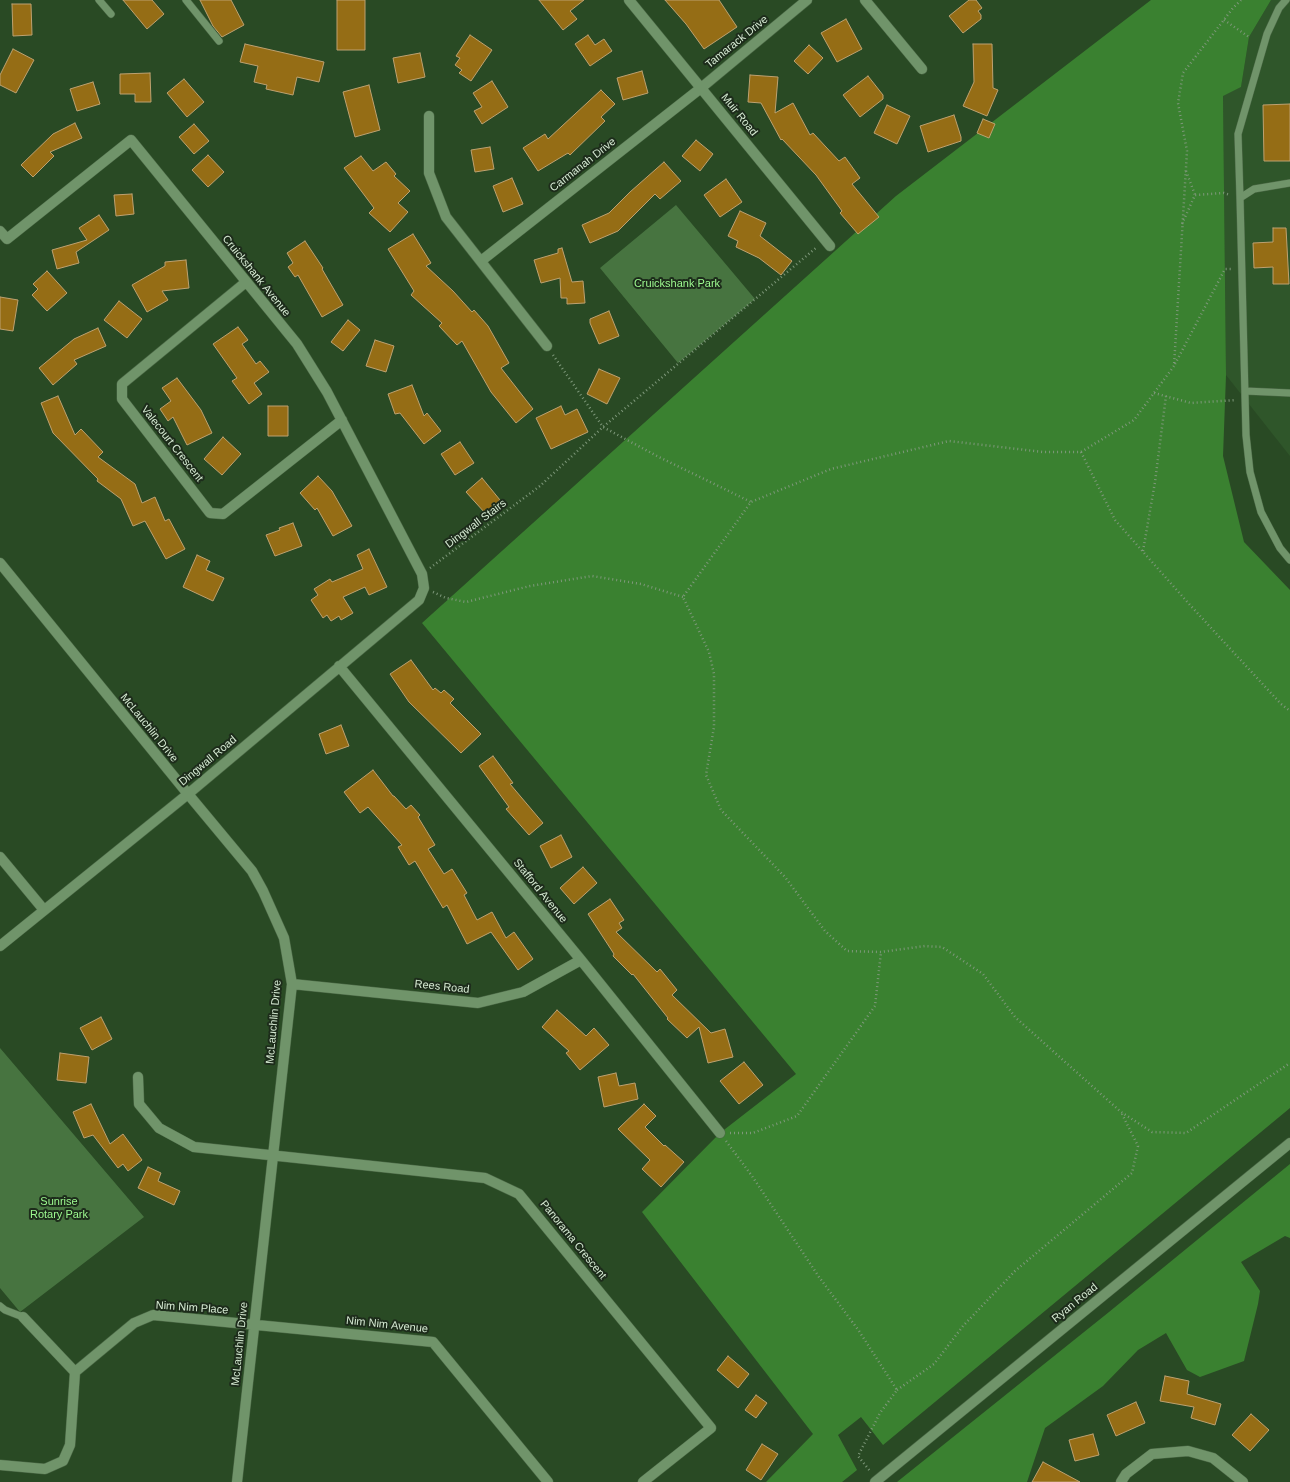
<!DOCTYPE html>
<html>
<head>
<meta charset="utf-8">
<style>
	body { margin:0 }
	canvas { display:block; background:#294a24 }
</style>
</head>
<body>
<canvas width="1290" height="1482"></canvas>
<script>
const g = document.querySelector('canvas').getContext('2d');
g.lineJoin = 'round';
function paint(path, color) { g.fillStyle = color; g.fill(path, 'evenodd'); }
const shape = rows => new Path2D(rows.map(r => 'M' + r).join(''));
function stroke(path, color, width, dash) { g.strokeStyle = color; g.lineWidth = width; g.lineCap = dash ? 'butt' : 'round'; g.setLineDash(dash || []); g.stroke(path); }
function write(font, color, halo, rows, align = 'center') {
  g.font = font + ' Arial,sans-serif'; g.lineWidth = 4; g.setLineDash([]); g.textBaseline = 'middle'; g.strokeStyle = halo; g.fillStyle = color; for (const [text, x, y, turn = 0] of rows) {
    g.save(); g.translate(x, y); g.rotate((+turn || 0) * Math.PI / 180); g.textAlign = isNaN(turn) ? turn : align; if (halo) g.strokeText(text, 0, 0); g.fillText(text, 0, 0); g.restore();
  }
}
paint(shape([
	[1271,0,1290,0,1290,456,1226,375,1223,95,1241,87,1249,37]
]), '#2f562a');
paint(shape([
	[676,205,755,299,678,363,600,268],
	[0,1048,144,1217,20,1312,0,1288]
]), '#477440');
paint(shape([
	[1151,0,1271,0,1249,37,1241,87,1223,96,1226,375,1223,456,1244,542,1290,590,1290,1108,883,1445,861,1417,838,1435,857,1470,842,1482,766,1482,813,1434,642,1212,720,1133,796,1074,422,623,896,196],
	[1290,1164,1290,1238,1285,1236,1241,1262,1260,1291,1258,1304,1244,1361,1200,1377,1187,1370,1166,1333,1138,1350,1103,1386,1045,1428,1027,1482,897,1482,1109,1312]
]), '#3a8130');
const building = shape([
	[123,0,152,0,164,14,147,29,123,0],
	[200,0,231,0,244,25,222,37,213,26,200,0],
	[337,0,365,0,365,50,337,50,337,0],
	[539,0,584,0,570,11,577,19,563,30,539,0],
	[665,0,719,0,737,27,704,49,686,24,665,0],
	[969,0,976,0,982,8,978,11,981,15,981,19,963,33,949,16,969,0],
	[12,4,31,4,32,35,13,36,12,4],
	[846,19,862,49,837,62,821,33,846,19],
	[470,35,492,50,471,81,459,73,462,70,455,65,460,58,456,56,470,35],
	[588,35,595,45,604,39,612,51,590,66,575,44,588,35],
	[245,44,324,62,319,82,297,77,293,95,266,89,267,85,254,82,258,66,240,62,245,44],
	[973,44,992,44,993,88,998,90,987,116,963,106,974,82,973,44],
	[809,45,823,58,808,74,794,61,809,45],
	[13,49,34,60,16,93,0,85,0,75,13,49],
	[420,53,425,77,398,83,393,58,420,53],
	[642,71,648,93,623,100,617,78,642,71],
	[150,73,151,102,135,102,135,94,120,94,120,74,150,73],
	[750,75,778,77,775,113,793,103,810,135,813,133,839,161,845,157,860,178,852,184,879,217,858,234,840,213,842,211,816,175,782,139,781,140,761,103,748,102,750,75],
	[868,76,883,95,883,99,860,117,843,95,868,76],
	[184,79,204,102,187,117,167,93,184,79],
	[492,81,508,107,482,124,474,111,482,107,473,93,492,81],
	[93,82,100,104,77,111,70,89,93,82],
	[369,85,380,130,355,137,343,92,369,85],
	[601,90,615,104,601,117,605,121,570,155,568,153,538,171,523,148,545,134,548,139,601,90],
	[1290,104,1290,161,1264,161,1263,105,1290,104],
	[887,105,910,116,897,144,874,133,887,105],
	[954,115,961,137,961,141,928,152,920,126,954,115],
	[983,119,995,124,989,138,977,133,983,119],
	[75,123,82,138,50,152,54,156,33,177,21,165,53,134,75,123],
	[194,124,209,141,194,154,179,137,194,124],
	[696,140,713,154,700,171,682,156,696,140],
	[490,147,494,169,475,172,471,150,490,147],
	[208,155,224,172,208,187,192,170,208,155],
	[361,156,373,171,386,162,396,174,394,176,410,191,398,203,408,212,390,232,369,213,374,208,344,168,361,156],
	[664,162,681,181,660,199,655,194,618,231,590,243,582,225,609,213,630,192,664,162],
	[512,178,523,204,503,212,493,186,512,178],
	[726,179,742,202,720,217,704,195,726,179],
	[132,194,134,214,116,216,114,195,132,194],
	[740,211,766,223,760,236,792,261,781,275,759,258,736,247,738,241,728,236,740,211],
	[99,215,109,230,76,252,79,263,57,269,52,250,87,240,79,228,99,215],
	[1273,228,1286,228,1289,284,1273,284,1273,267,1254,268,1253,243,1273,242,1273,228],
	[413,234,431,263,426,266,453,291,472,312,474,310,488,326,509,363,501,368,533,409,516,423,491,392,462,341,457,345,439,326,442,323,411,295,414,291,388,249,413,234],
	[305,241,323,268,322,269,343,305,322,317,298,275,295,277,288,267,293,263,287,253,305,241],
	[562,248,572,282,583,281,585,303,567,304,567,298,561,298,560,278,541,283,534,260,558,253,558,249,562,248],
	[186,260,189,288,162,291,168,300,147,312,132,285,165,266,165,262,186,260],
	[47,271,67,293,47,311,32,295,38,289,33,284,47,271],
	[0,297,18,300,13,331,0,329,0,297],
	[119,301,142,319,127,338,104,320,119,301],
	[609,311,619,336,599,344,590,323,590,319,609,311],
	[348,320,360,330,343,351,331,342,348,320],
	[238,327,248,340,242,344,256,364,260,361,269,372,254,383,262,394,249,404,232,381,237,378,213,344,238,327],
	[98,328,106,346,74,360,77,364,53,385,39,368,74,339,98,328],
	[375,340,394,346,386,372,366,366,375,340],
	[599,369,620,378,607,404,587,394,599,369],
	[177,378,201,410,212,433,187,445,173,417,168,421,160,409,171,401,162,388,177,378],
	[412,385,424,416,427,413,441,431,424,444,400,413,395,414,388,394,412,385],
	[58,396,75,435,81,429,103,452,98,457,135,484,142,503,155,497,165,521,169,519,185,549,166,559,145,521,133,526,121,499,97,481,98,479,53,433,41,403,58,396],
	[268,406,288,406,288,436,268,436,268,406],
	[561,406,565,415,577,409,588,432,551,449,536,418,561,406],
	[223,437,241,454,222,475,204,459,223,437],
	[460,442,474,463,455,475,441,454,460,442],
	[318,476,332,491,352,526,333,536,317,508,315,510,300,493,318,476],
	[482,478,500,500,485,513,466,492,482,478],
	[293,523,302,546,275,556,266,535,280,530,279,528,293,523],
	[369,549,387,587,369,595,365,587,343,597,353,613,341,620,339,616,331,621,327,615,323,618,311,600,318,595,314,589,330,579,332,582,363,569,357,555,369,549],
	[197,555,210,561,206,570,224,578,213,601,183,587,197,555],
	[411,660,433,690,435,688,441,693,444,690,454,699,450,703,481,734,461,753,409,702,390,674,411,660],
	[341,725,349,746,326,754,319,734,341,725],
	[493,756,513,783,510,784,543,823,529,835,506,809,509,807,479,766,493,756],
	[373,770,393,796,394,796,406,809,411,805,420,815,418,817,435,845,428,849,444,874,452,869,467,893,464,895,477,920,492,912,506,938,514,932,533,959,518,970,491,932,467,944,447,905,443,908,415,861,409,865,398,847,402,845,368,807,360,813,344,792,373,770],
	[561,835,572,857,551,868,540,846,561,835],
	[583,867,597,883,574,904,560,888,583,867],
	[610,899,624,920,619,923,622,928,616,932,657,972,660,969,677,990,672,995,711,1033,725,1029,733,1057,708,1063,699,1027,687,1038,667,1019,668,1018,633,974,632,975,613,956,614,954,588,914,610,899],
	[557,1010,586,1036,594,1028,609,1045,580,1070,566,1053,569,1051,542,1027,557,1010],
	[101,1017,112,1039,92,1050,80,1028,101,1017],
	[60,1053,89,1057,86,1083,57,1080,60,1053],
	[744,1062,763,1085,739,1104,720,1081,744,1062],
	[616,1073,619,1086,635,1083,638,1099,604,1107,598,1077,616,1073],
	[91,1104,110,1144,123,1134,142,1160,128,1171,123,1164,118,1168,93,1135,84,1138,73,1112,91,1104],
	[644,1104,656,1116,645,1127,664,1146,665,1145,684,1162,661,1187,642,1169,650,1160,618,1129,644,1104],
	[148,1167,161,1173,158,1181,180,1191,174,1205,138,1188,148,1167],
	[728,1356,749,1374,738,1388,717,1370,728,1356],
	[1165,1376,1189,1381,1187,1394,1221,1404,1215,1425,1191,1418,1194,1407,1160,1401,1165,1376],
	[756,1395,767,1403,756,1418,745,1410,756,1395],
	[1136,1402,1145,1423,1116,1436,1107,1415,1136,1402],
	[1251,1414,1269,1430,1250,1451,1232,1435,1251,1414],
	[1093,1434,1099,1455,1075,1461,1069,1440,1093,1434],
	[762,1444,778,1454,761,1480,746,1470,762,1444],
	[1043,1462,1080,1482,1032,1482,1043,1462]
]);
paint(building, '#956d15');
stroke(building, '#bda170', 1);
const lane = shape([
	[99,0,111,14],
	[186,0,219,41],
	[1290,183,1254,189,1240,198,1246,435,1250,472,1261,512,1280,548,1290,560],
	[1240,198,1238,134,1267,34,1279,8,1286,0],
	[1245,391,1290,393],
	[0,1306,5,1310,23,1317]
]);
const street = shape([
	[629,0,830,246],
	[865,0,922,69],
	[429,116,429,173,446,217,547,346],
	[0,231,7,239,131,140,297,344,327,392,422,574,424,588,419,600,188,794,0,946],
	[481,261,701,88,807,0],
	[246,282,122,384,122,399,210,513,223,514,342,420],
	[0,563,188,794,252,871,263,891,284,938,292,984,237,1482],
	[339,666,581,960,720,1133],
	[0,857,44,910],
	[292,984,478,1003,523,992,581,960],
	[138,1077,139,1104,159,1128,194,1147,485,1178,519,1194,711,1428,643,1482],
	[23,1317,75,1372],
	[0,1465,45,1469,63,1461,70,1445,75,1372,134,1323,153,1315,433,1342,548,1482],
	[1121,1482,1126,1474,1152,1454,1188,1451,1213,1458,1243,1482]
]);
const secondary = shape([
	[875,1482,1290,1143]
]);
stroke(lane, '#4b6846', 8);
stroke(street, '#4b6846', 11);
stroke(secondary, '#4b6846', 11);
stroke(shape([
	[1241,0,1233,8,1183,73,1178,103,1187,151,1174,366,1134,420,1081,452,1043,452,949,441,831,469,751,502,683,597,709,652,714,674,714,727,706,775,721,810,785,877,825,931,847,951,881,952,925,946,942,947,983,974,1015,1017,1121,1112,1152,1132,1186,1133,1290,1063],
	[1224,20,1249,37],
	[1186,171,1195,195],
	[1182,224,1195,195,1224,193,1230,195],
	[553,355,603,427,657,456,751,502],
	[1175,364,1225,269,1233,269],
	[1154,393,1191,403,1236,400],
	[1081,452,1115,520,1190,605,1281,704,1290,711],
	[1143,551,1155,482,1166,396],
	[430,568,540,486,603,427,817,247],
	[433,592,446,598,466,602,530,586,592,576,641,584,683,597],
	[730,1133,753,1133,797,1116,875,1006,881,952],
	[726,1141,752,1176,819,1277,859,1331,897,1390,880,1413,858,1456,870,1471],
	[897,1390,934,1364,963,1326,1015,1271,1132,1173,1138,1146,1122,1114]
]), '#7e987a', 2.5, [1, 3]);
stroke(lane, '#70946a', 7);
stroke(street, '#70946a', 10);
stroke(secondary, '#70946a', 10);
write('11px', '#d6ead3', '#1d2c1b', [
	["Tamarack Drive",737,42,-39],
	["Muir Road",739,115,51],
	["Carmanah Drive",583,165,-38],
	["Cruickshank Avenue",256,276,51],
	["Valecourt Crescent",172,444,52],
	["Dingwall Stairs",476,524,-37],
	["McLauchlin Drive",149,728,51],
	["Dingwall Road",208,761,-40],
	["Stafford Avenue",540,891,51],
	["Rees Road",442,987,6],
	["McLauchlin Drive",274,1022,-85],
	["Panorama Crescent",573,1240,51],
	["Ryan Road",1075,1303,-39],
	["Nim Nim Place",192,1308,4],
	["Nim Nim Avenue",387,1325,6],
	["McLauchlin Drive",240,1344,-84]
]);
write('11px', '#9dfa90', '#1d2c1b', [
	["Cruickshank Park",677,284],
	["Sunrise",59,1202],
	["Rotary Park",59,1215]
]);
</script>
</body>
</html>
